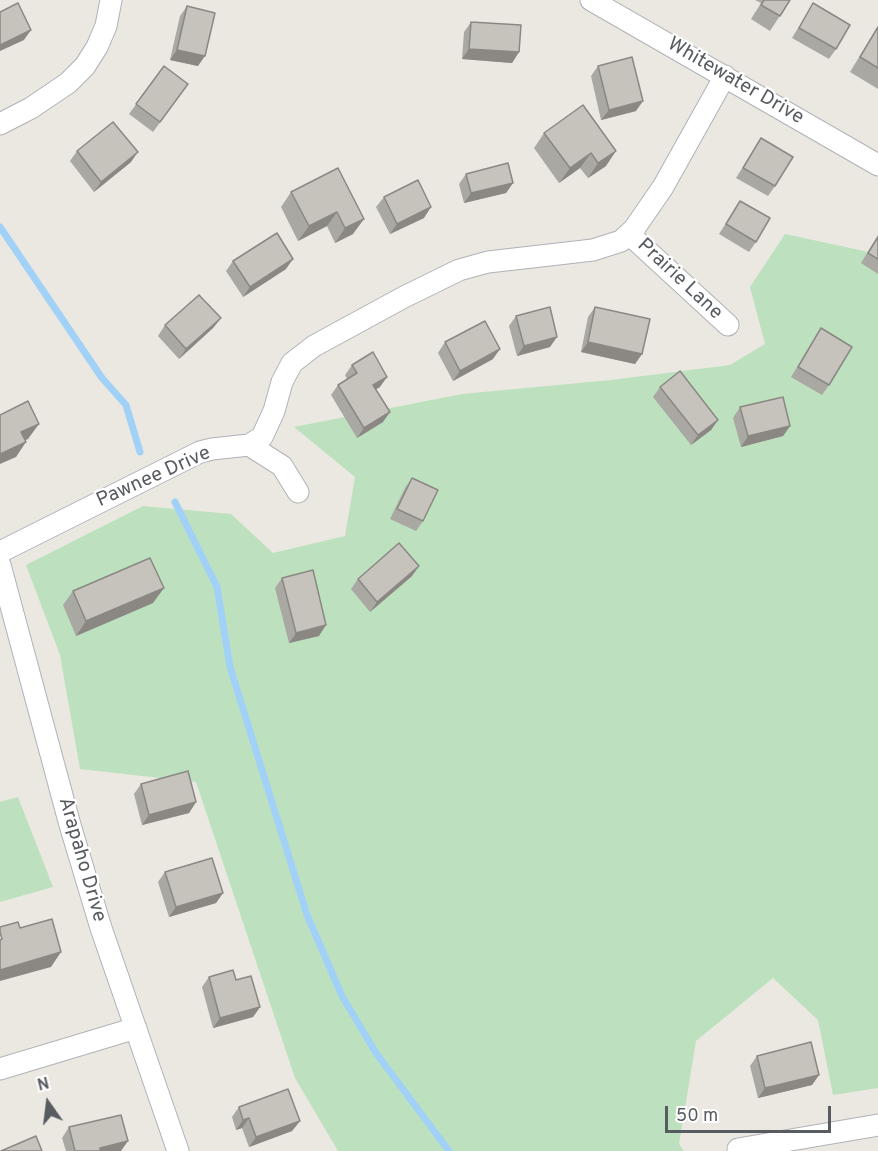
<!DOCTYPE html>
<html>
<head>
<meta charset="utf-8">
<style>
	body { margin:0 }
	#map { position:relative; width:878px; height:1151px; overflow:hidden; background:#eae8e0; font-family:Overpass,sans-serif }
	canvas { display:block }
	.north { position:absolute; left:18px; top:1073px; width:60px; height:60px; -webkit-text-stroke:4px #fff; paint-order:stroke; rotate:346deg; font-size:16px; font-weight:700; line-height:24px; text-align:center; color:#585c60 }
	.north::after { content:''; display:block; margin:auto; width:21px; height:27px; background:#585c60; clip-path:polygon(50% 0,100% 100%,50% 72%,0 100%) }
	.scale { position:absolute; left:665px; top:1106px; width:166px; height:27px; box-sizing:border-box; border:3px solid #585c60; border-top:0; padding-left:8px; font-size:18px; line-height:21px; white-space:nowrap; color:#585c60; -webkit-text-stroke:4px #fff; paint-order:stroke }
</style>
</head>
<body>
<div id="map">
<canvas width="878" height="1151"></canvas>
<div class="north">N</div>
<div class="scale">50 m</div>
</div>
<script>
const g = document.querySelector('canvas').getContext('2d');
g.lineJoin = 'round';
function paint(path, color) { g.fillStyle = color; g.fill(path, 'evenodd'); }
const shape = rows => new Path2D(rows.map(r => 'M' + r).join(''));
function stroke(path, color, width, dash) { g.strokeStyle = color; g.lineWidth = width; g.lineCap = dash ? 'butt' : 'round'; g.setLineDash(dash || []); g.stroke(path); }
function write(font, color, halo, rows, align = 'center') {
  g.font = font + ' Overpass,sans-serif'; g.lineWidth = 4.5; g.setLineDash([]); g.textBaseline = 'middle'; g.strokeStyle = halo; g.fillStyle = color; for (const [text, x, y, turn = 0] of rows) {
    g.save(); g.translate(x, y); g.rotate((+turn || 0) * Math.PI / 180); g.textAlign = isNaN(turn) ? turn : align; if (halo) g.strokeText(text, 0, 0); g.fillText(text, 0, 0); g.restore();
  }
}
paint(shape([
	[785,234,878,254,878,1088,833,1095,818,1020,773,978,696,1041,679,1144,684,1151,338,1151,295,1078,196,782,80,769,60,655,26,565,143,506,231,514,273,553,345,536,355,477,294,427,462,394,611,380,730,365,765,344,750,287],
	[18,797,53,887,0,902,0,802]
]), '#bde1be');
stroke(shape([
	[0,227,102,378,126,405,140,452],
	[175,502,217,587,230,667,307,915,342,996,376,1053,449,1151]
]), '#a2d1f8', 7);
const minor = shape([
	[591,0,878,165],
	[0,124,31,108,68,83,85,66,97,47,106,26,111,0],
	[629,234,728,325],
	[249,445,262,437,274,411,282,382,292,363,314,346,404,297,459,270,488,262,593,250,621,241,634,229,663,187,725,76],
	[0,552,200,452,212,449,249,445,282,466,298,492],
	[0,565,70,825,101,928,178,1151],
	[0,1069,136,1028],
	[738,1149,878,1125]
]);
stroke(minor, '#b0b2b7', 23);
stroke(minor, '#fff', 21);
paint(shape([
	[755,0,790,0,770,31,751,19,761,3],
	[813,3,836,49,829,59,792,38],
	[187,6,198,66,170,60,180,16],
	[471,22,519,52,512,63,462,59,464,32],
	[878,26,878,89,850,72],
	[164,66,188,84,153,132,129,114],
	[598,66,636,111,601,120,591,76],
	[583,105,606,166,588,178,580,168,559,183,534,148,544,133],
	[761,138,775,186,768,196,736,178],
	[77,151,131,162,94,192,70,161],
	[338,168,353,234,335,243,327,226,298,241,281,207,291,192],
	[466,174,513,183,506,193,464,203,459,184],
	[384,197,424,218,390,234,376,207],
	[740,201,756,242,749,252,719,234],
	[878,235,878,274,861,263],
	[233,261,286,269,243,297,226,271],
	[595,307,642,354,635,364,581,352,588,317],
	[516,316,550,347,517,356,509,326],
	[221,318,213,328,179,359,158,336,165,325],
	[821,328,829,385,822,395,791,377],
	[445,342,493,359,453,381,438,353],
	[352,365,380,387,376,389,383,422,357,438,331,395,338,385,347,379,345,375],
	[660,387,718,420,711,430,691,445,653,397],
	[740,407,790,426,783,436,741,447,733,418],
	[412,478,423,521,416,531,390,519,405,488],
	[419,566,412,576,370,612,351,589,358,579],
	[282,578,319,636,289,643,275,588],
	[73,591,153,603,76,636,63,605],
	[141,784,196,802,189,813,142,825,134,794],
	[165,872,223,893,216,903,169,917,158,882],
	[209,977,236,980,260,1007,253,1017,213,1028,202,987],
	[757,1056,819,1075,812,1085,758,1098,750,1066],
	[239,1107,300,1121,292,1131,249,1147,242,1128,236,1130,232,1117],
	[69,1127,121,1151,66,1151,62,1138]
]), '#aaa8a3');
paint(shape([
	[31,30,24,40,0,51,0,45],
	[469,49,519,52,512,63,462,59],
	[177,50,205,56,198,66,170,60],
	[643,101,636,111,601,120,609,110],
	[616,151,606,166,588,178,598,163],
	[138,152,131,162,94,192,101,182],
	[591,153,580,168,559,183,570,168],
	[513,183,506,193,464,203,471,193],
	[431,207,424,218,390,234,397,224],
	[337,212,327,226,298,241,309,226],
	[364,219,353,234,335,243,345,228],
	[293,259,286,269,243,297,250,287],
	[221,318,213,328,179,359,186,349],
	[557,337,550,347,517,356,524,346],
	[588,342,642,354,635,364,581,352],
	[500,349,493,359,453,381,460,371],
	[387,377,380,387,366,395,373,385],
	[390,412,383,422,357,438,364,428],
	[718,420,711,430,691,445,698,435],
	[39,424,28,439,11,447,21,432],
	[790,426,783,436,741,447,748,436],
	[26,442,16,457,0,464,0,454],
	[419,566,412,576,370,612,377,602],
	[164,588,153,603,76,636,86,621],
	[326,625,319,636,289,643,296,633],
	[196,802,189,813,142,825,149,815],
	[223,893,216,903,169,917,176,907],
	[61,952,51,967,0,981,0,970],
	[260,1007,253,1017,213,1028,220,1018],
	[819,1075,812,1085,758,1098,765,1088],
	[249,1118,242,1128,236,1130,243,1120],
	[300,1121,292,1131,249,1147,256,1137],
	[128,1141,121,1151,98,1151,100,1148]
]), '#8b8884');
const building = shape([
	[764,0,790,0,780,16,761,5,764,0],
	[18,3,31,30,0,45,0,12,18,3],
	[813,3,850,25,836,49,799,28,813,3],
	[187,6,215,13,205,56,177,50,187,6],
	[471,22,521,25,519,52,469,49,471,22],
	[878,27,878,68,860,57,878,27],
	[632,57,643,101,609,110,598,66,632,57],
	[164,66,188,84,160,122,136,104,164,66],
	[583,105,616,151,598,163,591,153,570,168,544,133,583,105],
	[113,122,138,152,101,182,77,151,113,122],
	[761,138,793,157,775,186,743,168,761,138],
	[508,163,513,183,471,193,466,174,508,163],
	[338,168,364,219,345,228,337,212,309,226,291,192,338,168],
	[418,180,431,207,397,224,384,197,418,180],
	[740,201,770,218,756,242,726,224,740,201],
	[277,233,293,259,250,287,233,261,277,233],
	[878,237,878,259,868,253,878,237],
	[199,295,221,318,186,349,165,325,199,295],
	[550,307,557,337,524,346,516,316,550,307],
	[595,307,650,319,642,354,588,342,595,307],
	[485,321,500,349,460,371,445,342,485,321],
	[821,328,852,347,829,385,798,367,821,328],
	[373,352,387,377,373,385,390,412,364,428,338,385,357,373,352,365,373,352],
	[680,371,718,420,698,435,660,387,680,371],
	[783,397,790,426,748,436,740,407,783,397],
	[28,401,39,424,21,432,26,442,0,454,0,415,28,401],
	[412,478,438,490,423,521,397,509,412,478],
	[399,543,419,566,377,602,358,579,399,543],
	[150,558,164,588,86,621,73,591,150,558],
	[313,570,326,625,296,633,282,578,313,570],
	[188,771,196,802,149,815,141,784,188,771],
	[212,858,223,893,176,907,165,872,212,858],
	[52,919,61,952,0,970,0,940,2,939,0,932,0,927,18,922,20,928,52,919],
	[233,970,236,980,251,976,260,1007,220,1018,209,977,233,970],
	[811,1042,819,1075,765,1088,757,1056,811,1042],
	[288,1089,300,1121,256,1137,249,1118,243,1120,239,1107,288,1089],
	[121,1115,128,1141,100,1148,100,1151,75,1151,69,1127,121,1115],
	[36,1136,42,1151,1,1151,36,1136]
]);
paint(building, '#c6c3bd');
stroke(building, '#8b8884', 1.5);
write('20px', '#585c60', '#fff', [
	["Whitewater Drive",735,82,30],
	["Prairie Lane",679,280,43],
	["Pawnee Drive",154,478,-24],
	["Arapaho Drive",81,860,74]
]);
</script>
</body>
</html>
